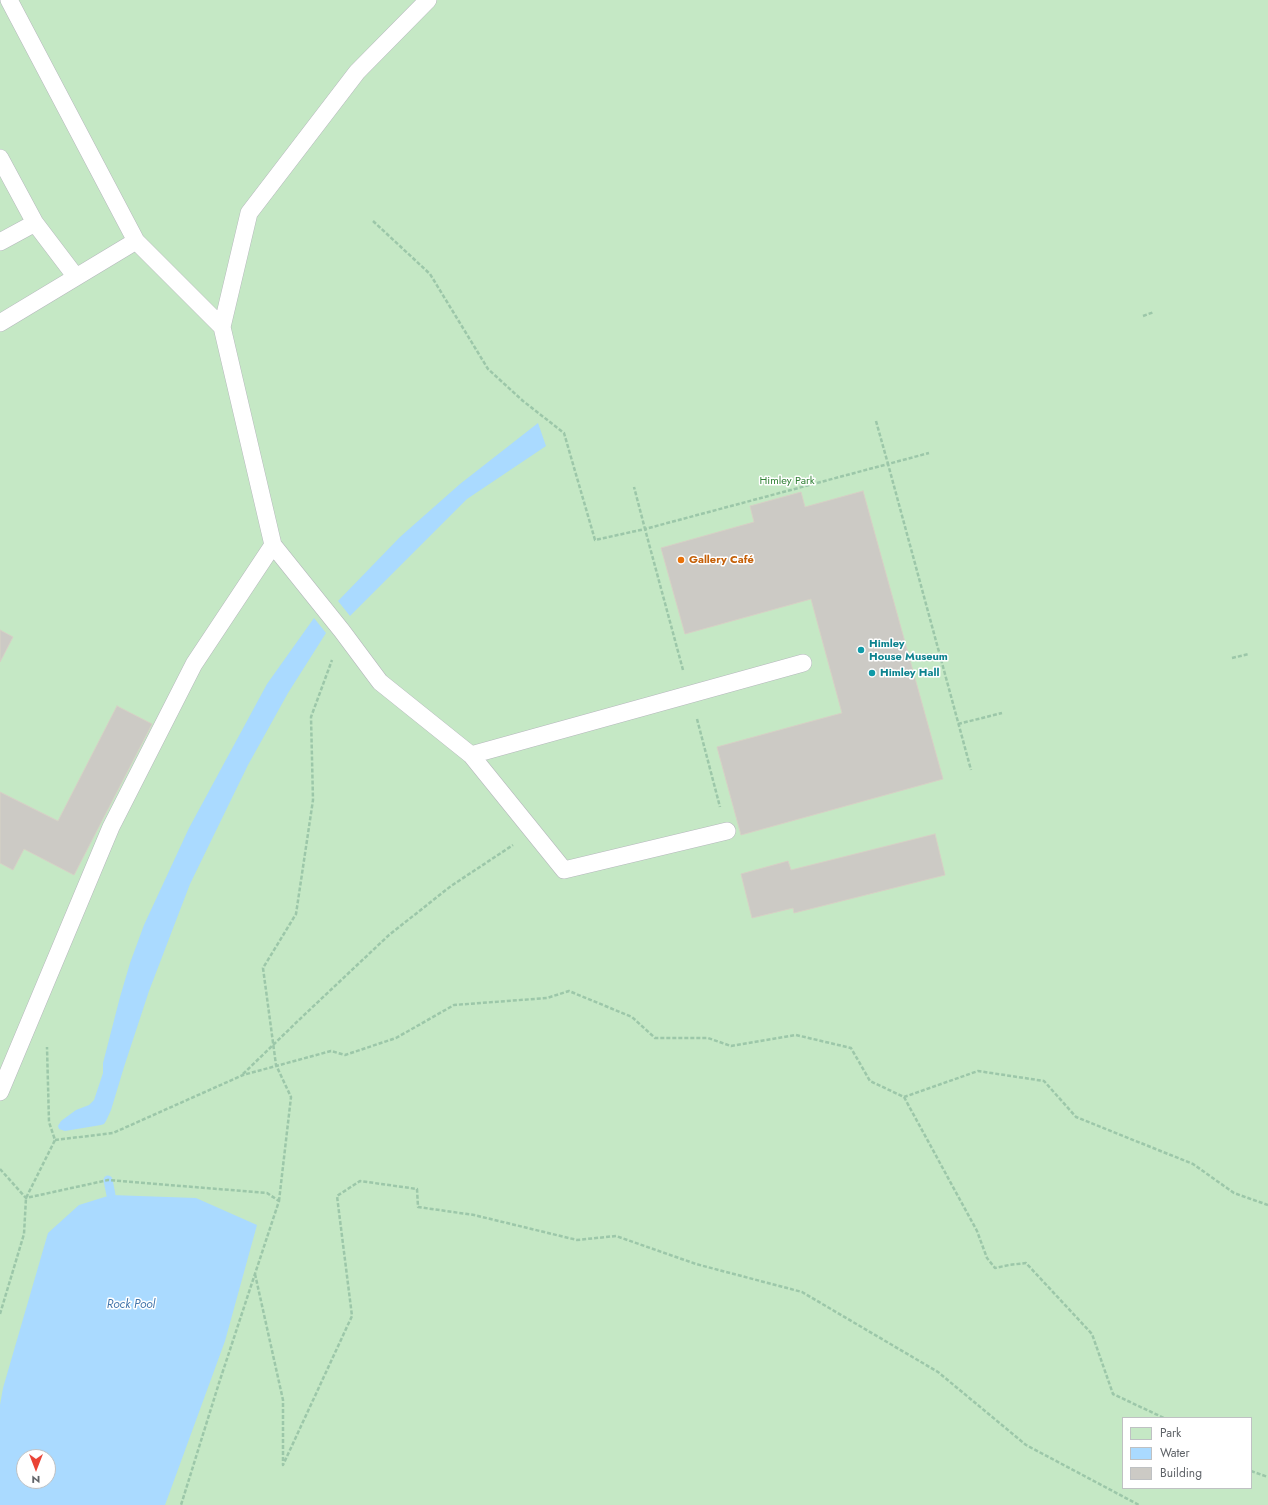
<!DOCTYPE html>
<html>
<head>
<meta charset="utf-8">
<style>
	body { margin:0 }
	#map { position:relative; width:1268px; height:1505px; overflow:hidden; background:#f1efe8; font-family:Jost,sans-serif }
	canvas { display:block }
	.legend { position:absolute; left:1122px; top:1417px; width:130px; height:72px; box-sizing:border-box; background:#fff; border:1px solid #bfc1c3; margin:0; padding:5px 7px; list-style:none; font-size:12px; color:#5f6368 }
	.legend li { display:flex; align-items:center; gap:8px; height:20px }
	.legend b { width:20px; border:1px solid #bfc1c3 }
	.north { position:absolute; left:16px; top:1449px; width:40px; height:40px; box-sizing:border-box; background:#fff; border:1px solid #bfc1c3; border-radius:50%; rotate:180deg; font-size:11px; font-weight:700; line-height:16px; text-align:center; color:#5f6368 }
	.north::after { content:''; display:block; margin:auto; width:14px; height:18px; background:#ea4335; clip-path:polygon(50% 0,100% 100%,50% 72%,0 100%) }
</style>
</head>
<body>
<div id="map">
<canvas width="1268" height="1505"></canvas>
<ul class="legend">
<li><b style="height:11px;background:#c5e8c5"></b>Park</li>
<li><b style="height:11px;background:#aadaff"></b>Water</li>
<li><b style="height:11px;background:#cccac5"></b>Building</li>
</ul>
<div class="north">N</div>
</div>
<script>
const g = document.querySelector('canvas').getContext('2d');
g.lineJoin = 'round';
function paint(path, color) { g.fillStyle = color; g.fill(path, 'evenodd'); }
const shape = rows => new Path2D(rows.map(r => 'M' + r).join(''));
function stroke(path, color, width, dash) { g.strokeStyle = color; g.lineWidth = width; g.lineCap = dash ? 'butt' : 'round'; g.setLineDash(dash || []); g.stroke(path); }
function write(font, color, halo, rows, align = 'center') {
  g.font = font + ' Jost,sans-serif'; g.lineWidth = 3; g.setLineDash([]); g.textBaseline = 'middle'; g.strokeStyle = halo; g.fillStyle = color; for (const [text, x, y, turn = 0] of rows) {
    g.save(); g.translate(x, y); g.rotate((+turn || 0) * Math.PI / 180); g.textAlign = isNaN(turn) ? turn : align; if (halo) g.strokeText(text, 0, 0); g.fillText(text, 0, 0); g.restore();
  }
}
paint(shape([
	[0,0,1268,0,1268,1505,0,1505],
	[1123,1418,1251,1418,1251,1488,1123,1488],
	[24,1457,48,1457,48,1481,24,1481]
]), '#c5e8c5');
paint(shape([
	[538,423,546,446,467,499,350,616,338,601,400,537,460,484],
	[314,618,326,633,288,693,248,765,190,884,149,991,124,1067,111,1110,106,1121,104,1124,101,1125,65,1131,59,1129,58,1126,61,1121,76,1110,89,1105,94,1100,103,1073,103,1063,120,997,130,963,144,925,189,828,267,684],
	[111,1195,196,1198,257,1225,225,1341,165,1505,0,1505,0,1405,3,1388,48,1233,79,1205],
	[24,1457,48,1457,48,1481,24,1481]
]), '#aadaff');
stroke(shape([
	[108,1180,111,1195]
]), '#aadaff', 9);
const building = shape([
	[863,491,943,779,741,835,717,747,842,713,811,599,685,634,661,548,754,522,750,506,801,492,805,507,863,491],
	[0,630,13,637,0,662,0,630],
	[117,706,152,724,74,875,24,849,13,870,0,863,0,792,58,821,117,706],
	[935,834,945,875,794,913,793,908,752,918,741,874,788,861,791,870,935,834]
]);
paint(building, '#cccac5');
stroke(building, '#d6d1c6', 1);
const service = shape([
	[0,158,35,223,76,277],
	[0,242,35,223],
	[0,323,136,241],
	[222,327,249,213,357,72,428,0],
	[273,545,342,631,380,682,471,755,564,870,727,831],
	[471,755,803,663],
	[0,1092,111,827,194,664,273,545,222,327,136,241,9,0]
]);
stroke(service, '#b5b8bc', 18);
stroke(shape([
	[373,221,430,274,488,369,523,401,564,433,595,540,645,529,634,487],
	[1143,316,1154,312],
	[876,421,888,464,929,453],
	[1232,658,1249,654],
	[683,670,645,529,888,464,971,770],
	[697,719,720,807],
	[958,724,1002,713],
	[243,1074,302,1017,389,935,451,886,513,845],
	[904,1097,977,1231,987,1258,995,1268,1009,1265,1026,1263,1092,1334,1113,1394,1164,1418],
	[55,1140,113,1133,243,1075,331,1051,345,1055,396,1038,454,1005,547,998,569,991,632,1017,655,1038,708,1038,731,1046,796,1035,851,1048,870,1081,904,1097,978,1071,1044,1081,1076,1117,1193,1164,1234,1193,1268,1205],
	[0,1169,26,1198,108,1180,267,1193,279,1201,219,1383,181,1505],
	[279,1201,291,1097,276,1065,263,968,296,914,313,800,311,717,332,660],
	[255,1274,283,1400,283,1465,352,1316,337,1196,360,1181,417,1189,418,1207,474,1215,577,1240,616,1236,696,1264,802,1292,938,1372,1026,1445,1139,1505],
	[0,1314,24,1234,26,1198,55,1140,49,1122,47,1047],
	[1251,1471,1268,1477]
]), '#9cc7a9', 2.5, [4, 2]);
stroke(service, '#fff', 17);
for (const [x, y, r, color] of [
	[681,560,4,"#e8710a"],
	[861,650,4,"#0f9aa8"],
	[872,673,4,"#0f9aa8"]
]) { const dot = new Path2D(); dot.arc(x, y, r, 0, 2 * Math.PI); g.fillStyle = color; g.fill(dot); stroke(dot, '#fff', 1.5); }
write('11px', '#348238', '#fff', [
	["Himley Park",787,481]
]);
write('bold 11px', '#c56008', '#fff', [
	["Gallery Café",689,560]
], 'left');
write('bold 11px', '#0d838f', '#fff', [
	["Himley",869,644],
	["House Museum",869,657],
	["Himley Hall",880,673]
], 'left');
write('italic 12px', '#4174aa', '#fff', [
	["Rock Pool",131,1305]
]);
</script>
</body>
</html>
